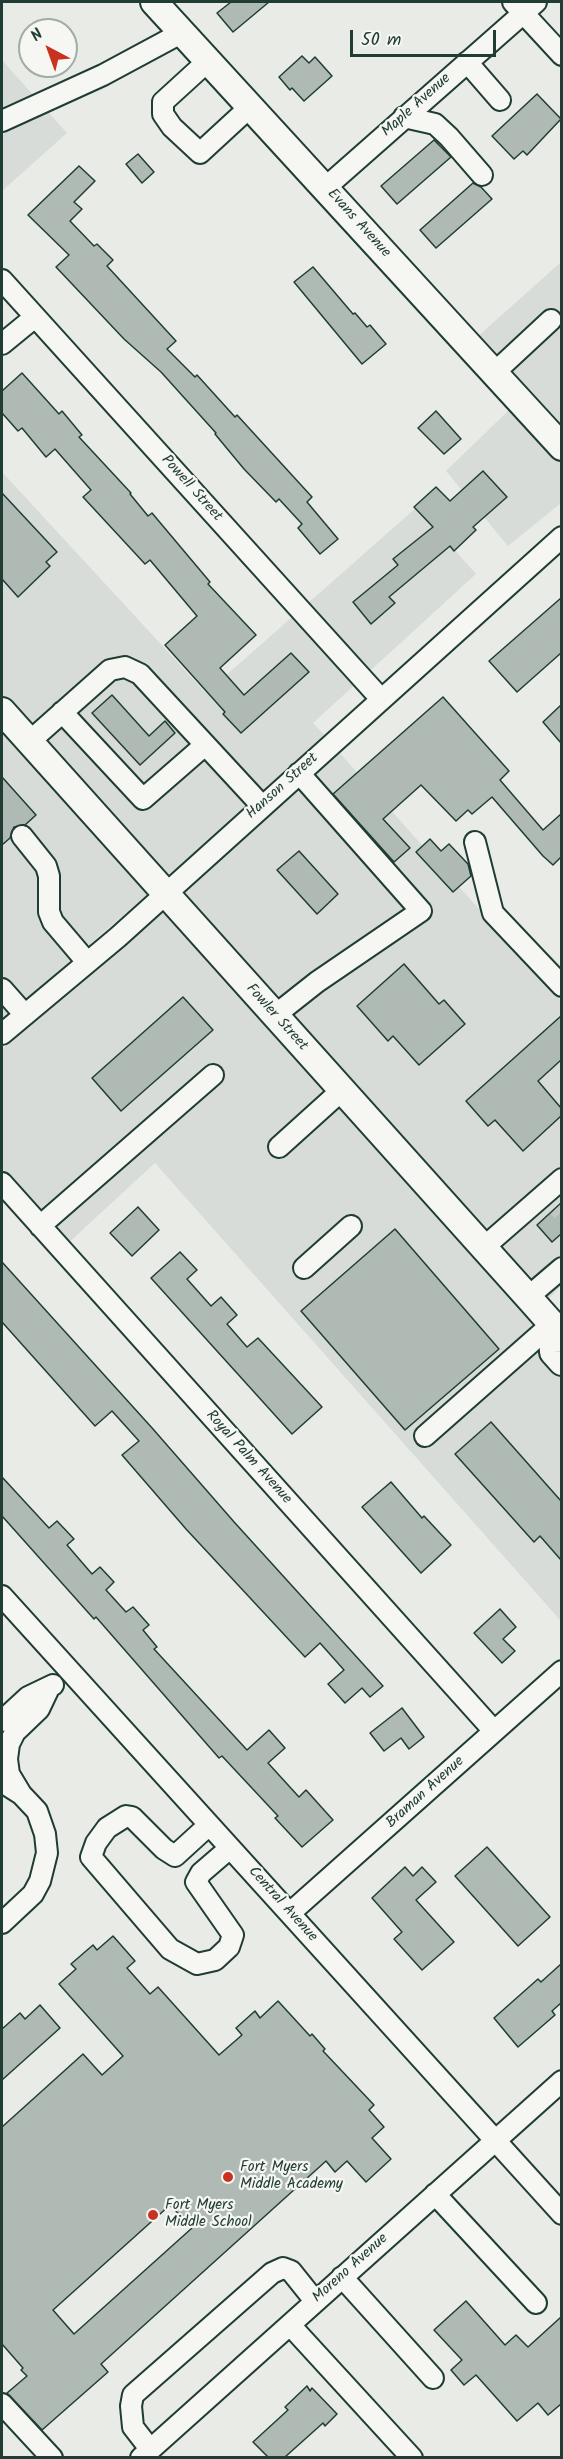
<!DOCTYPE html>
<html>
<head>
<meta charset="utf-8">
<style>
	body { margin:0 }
	#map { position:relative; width:563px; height:2459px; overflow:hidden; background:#e9ebe7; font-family:Kalam,sans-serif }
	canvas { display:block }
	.frame { position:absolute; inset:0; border:3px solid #1f3d34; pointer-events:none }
	.north { position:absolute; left:18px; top:18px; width:60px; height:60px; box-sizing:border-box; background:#f6f6f2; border:2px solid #a0aca6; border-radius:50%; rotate:319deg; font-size:16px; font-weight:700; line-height:24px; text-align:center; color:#1f3d34 }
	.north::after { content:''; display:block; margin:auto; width:21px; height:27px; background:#c8321e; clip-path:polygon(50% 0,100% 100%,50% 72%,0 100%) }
	.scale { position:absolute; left:350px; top:30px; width:146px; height:27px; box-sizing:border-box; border:3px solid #1f3d34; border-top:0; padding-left:8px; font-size:18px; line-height:21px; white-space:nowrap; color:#1f3d34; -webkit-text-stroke:4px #f6f6f2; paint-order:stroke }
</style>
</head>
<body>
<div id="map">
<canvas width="563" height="2459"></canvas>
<div class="frame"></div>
<div class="north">N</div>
<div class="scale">50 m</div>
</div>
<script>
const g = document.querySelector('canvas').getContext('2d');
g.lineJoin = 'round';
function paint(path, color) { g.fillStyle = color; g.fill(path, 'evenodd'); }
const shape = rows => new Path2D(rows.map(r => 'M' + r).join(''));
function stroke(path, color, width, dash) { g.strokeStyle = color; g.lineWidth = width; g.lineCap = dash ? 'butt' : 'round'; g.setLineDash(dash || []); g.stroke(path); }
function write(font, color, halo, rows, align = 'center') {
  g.font = font + ' Kalam,sans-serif'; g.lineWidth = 4.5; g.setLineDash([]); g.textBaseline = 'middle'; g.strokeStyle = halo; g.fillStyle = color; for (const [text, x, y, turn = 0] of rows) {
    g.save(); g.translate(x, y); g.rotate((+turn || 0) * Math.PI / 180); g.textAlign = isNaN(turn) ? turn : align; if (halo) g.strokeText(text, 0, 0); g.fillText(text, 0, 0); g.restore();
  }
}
paint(shape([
	[2,60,67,133,2,191],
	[561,262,561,432,476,338],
	[512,407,561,462,561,503,508,546,446,471],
	[2,472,206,693,417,507,476,574,313,723,324,735,165,879,2,696],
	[2,726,150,892,2,1020],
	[339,752,561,1001,561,1286,546,1302,180,896],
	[165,909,540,1326,546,1359,561,1377,561,1621,155,1163,65,1246,2,1173,2,1049]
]), '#d8dcd8');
const building = shape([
	[231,2,269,2,233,32,217,13,231,2],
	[302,56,309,63,315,57,332,76,304,101,292,88,290,90,279,77,302,56],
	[537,94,561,119,527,155,523,151,514,159,492,136,537,94],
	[434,140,451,157,397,204,381,186,434,140],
	[138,154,154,172,142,183,126,164,138,154],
	[79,166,95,181,74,202,82,209,70,221,94,246,97,244,113,260,107,266,176,341,167,349,195,377,197,375,235,417,237,415,312,497,307,502,338,539,320,554,298,528,302,524,279,499,276,502,244,469,215,434,216,433,161,372,124,339,56,267,69,255,28,215,79,166],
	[473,183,481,187,492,199,436,248,420,230,473,183],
	[313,267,353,314,355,313,367,327,370,325,386,344,362,364,294,282,313,267],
	[22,373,59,414,62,411,82,435,79,437,131,493,130,494,148,516,152,513,210,582,208,584,256,635,220,668,244,695,291,653,309,672,241,733,223,714,225,712,165,645,197,616,150,560,145,564,83,497,91,490,55,449,46,457,22,428,18,431,2,413,2,391,22,373],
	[436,411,461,439,444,454,418,428,436,411],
	[483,471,507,497,473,527,476,530,454,551,450,546,389,597,395,603,371,624,353,602,398,565,393,559,433,527,414,507,436,487,450,501,483,471],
	[2,493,57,552,46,562,50,566,18,597,2,579,2,493],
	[561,598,561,653,517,692,489,661,561,598],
	[112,695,149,736,165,721,175,733,140,765,92,713,112,695],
	[443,697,509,771,500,780,543,830,561,814,561,857,553,865,543,856,492,797,472,814,468,810,456,821,421,785,383,819,410,848,394,862,333,794,443,697],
	[561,705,561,743,543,722,561,705],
	[2,777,36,815,25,825,14,827,10,838,2,845,2,777],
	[430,839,441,851,449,844,468,864,471,876,453,892,416,852,430,839],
	[299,851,338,894,317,914,277,870,299,851],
	[404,964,439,1004,444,1000,465,1024,419,1065,393,1036,388,1041,357,1006,404,964],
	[183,997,213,1030,121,1111,92,1078,183,997],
	[561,1016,561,1060,538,1081,561,1108,561,1116,523,1151,495,1120,488,1126,466,1101,561,1016],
	[561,1203,561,1234,552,1242,537,1225,561,1203],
	[138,1207,159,1230,132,1256,110,1233,138,1207],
	[395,1229,499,1349,405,1430,301,1311,395,1229],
	[180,1252,197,1270,187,1279,211,1306,221,1297,237,1315,227,1324,247,1347,258,1338,322,1407,292,1434,151,1278,180,1252],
	[2,1262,153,1429,235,1523,383,1686,370,1697,362,1688,345,1703,328,1684,344,1670,320,1643,305,1657,186,1529,122,1455,139,1441,112,1411,95,1426,2,1322,2,1262],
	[491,1422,561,1501,561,1560,540,1536,534,1542,455,1454,491,1422],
	[2,1477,49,1528,57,1521,74,1539,67,1545,92,1574,100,1567,114,1582,106,1590,126,1612,133,1607,149,1625,143,1630,157,1647,154,1649,247,1750,269,1730,285,1748,268,1763,299,1797,306,1790,333,1820,302,1847,275,1818,278,1816,222,1756,219,1758,96,1617,94,1619,2,1516,2,1477],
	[391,1482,422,1518,424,1516,451,1545,421,1573,362,1507,391,1482],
	[500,1609,516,1627,503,1639,515,1651,502,1663,474,1633,500,1609],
	[402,1708,424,1737,409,1749,401,1738,384,1751,370,1733,402,1708],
	[487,1847,550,1917,518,1946,455,1876,487,1847],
	[405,1867,413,1876,422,1867,436,1882,416,1900,454,1942,422,1970,394,1939,402,1932,372,1898,405,1867],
	[113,1936,135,1961,127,1968,150,1994,158,1987,219,2055,242,2035,236,2028,255,2011,260,2018,278,2001,310,2036,312,2034,325,2049,323,2051,374,2105,369,2110,384,2127,372,2138,391,2159,366,2182,347,2161,335,2172,326,2161,101,2364,108,2372,42,2430,7,2393,27,2376,21,2370,23,2368,2,2344,2,2127,83,2054,102,2075,123,2056,59,1984,76,1969,71,1964,93,1945,97,1950,113,1936],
	[170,2205,192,2228,74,2334,53,2310,170,2205],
	[561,1964,561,2003,552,2011,555,2015,518,2047,494,2018,538,1979,541,1982,561,1964],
	[40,2005,60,2028,2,2080,2,2029,20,2013,25,2019,40,2005],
	[466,2301,505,2345,516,2335,528,2347,561,2317,561,2404,548,2415,538,2403,517,2421,476,2375,464,2385,451,2370,462,2360,434,2330,466,2301],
	[307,2386,310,2391,312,2388,337,2414,325,2426,323,2423,285,2457,268,2457,253,2442,288,2410,285,2407,307,2386]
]);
paint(building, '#b0bab5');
stroke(building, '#1f3d34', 1.5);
stroke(shape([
	[558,1207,562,1211]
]), '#c1c8c3', 20, [20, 10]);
const minor = shape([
	[513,2,562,55],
	[209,60,163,102,163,114,172,127,200,153,251,106],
	[467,62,500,100],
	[404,117,435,124,449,137,482,175],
	[2,121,103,75,183,32],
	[325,188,536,2],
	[2,280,381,699],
	[2,344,35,317],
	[494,373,551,320],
	[62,712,143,799,205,745],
	[29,742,110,670,125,667,140,674,262,806],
	[22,836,46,866,49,876,49,912,53,922,87,962],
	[475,842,493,913,562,986],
	[2,989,25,1015],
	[274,1016,317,982,421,911,299,773],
	[2,1034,118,937,562,537],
	[279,1147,341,1091],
	[2,1183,494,1731],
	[40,1226,213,1075],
	[483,1248,562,1179],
	[304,1268,351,1226],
	[528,1297,562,1268],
	[425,1436,552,1324],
	[2,1596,562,2214],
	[2,1721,28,1697,53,1685],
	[2,1782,21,1794,37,1811,45,1834,47,1853,40,1881,33,1894,2,1923],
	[21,1794,9,1774,7,1759,9,1744,15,1732,39,1709,49,1688],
	[209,1825,175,1856,164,1849,132,1817,126,1816,107,1828,96,1843,91,1857,170,1949,197,1964,215,1960,229,1947,233,1935,196,1882,201,1873,230,1848],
	[290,1913,562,1671],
	[435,2194,536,2303],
	[342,2277,433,2378],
	[290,2325,412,2458],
	[2,2404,52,2458],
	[150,2449,133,2427,131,2406,133,2395,272,2273,283,2268,291,2271,315,2301],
	[141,2458,562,2081]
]);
const major = shape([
	[154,2,562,447],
	[2,711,528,1297,552,1324,562,1327],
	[552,1324,553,1352,562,1362]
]);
stroke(minor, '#1f3d34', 24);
stroke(major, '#1f3d34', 30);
stroke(minor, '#f6f6f2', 20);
stroke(major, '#f6f6f2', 26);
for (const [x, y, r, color] of [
	[228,2177,6,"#c8321e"],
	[153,2215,6,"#c8321e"]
]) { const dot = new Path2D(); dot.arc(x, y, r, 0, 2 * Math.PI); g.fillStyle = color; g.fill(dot); stroke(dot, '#f6f6f2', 2); }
write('15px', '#1f3d34', '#f6f6f2', [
	["Maple Avenue",417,106,-42],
	["Evans Avenue",358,224,48],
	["Powell Street",191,489,48],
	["Hanson Street",283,787,-42],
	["Fowler Street",276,1018,48],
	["Royal Palm Avenue",248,1458,48],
	["Braman Avenue",426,1793,-42],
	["Central Avenue",282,1905,48],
	["Moreno Avenue",351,2269,-42]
]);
write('15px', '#1f3d34', '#f6f6f2', [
	["Fort Myers",240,2168],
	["Middle Academy",240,2185],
	["Fort Myers",165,2206],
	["Middle School",165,2223]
], 'left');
</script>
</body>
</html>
